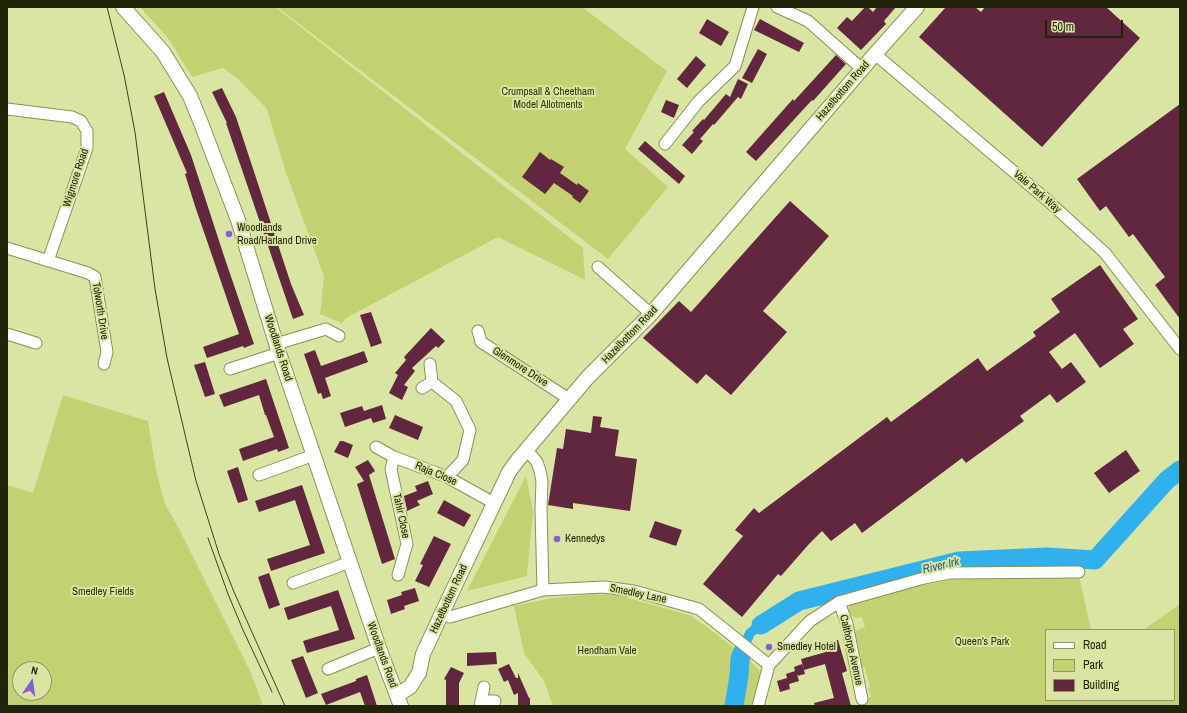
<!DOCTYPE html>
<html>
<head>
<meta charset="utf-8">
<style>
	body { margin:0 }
	#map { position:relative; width:1187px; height:713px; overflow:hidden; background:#dae5a3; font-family:"Archivo Narrow",sans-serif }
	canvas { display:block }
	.frame { position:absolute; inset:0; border:8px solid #202409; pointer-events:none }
	.legend { position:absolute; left:1045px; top:629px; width:130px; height:72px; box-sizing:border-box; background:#dae5a3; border:1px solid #909865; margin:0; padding:5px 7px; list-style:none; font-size:12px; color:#202409 }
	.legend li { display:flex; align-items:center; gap:8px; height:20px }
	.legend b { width:20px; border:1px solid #909865 }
	.north { position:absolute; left:12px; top:661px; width:40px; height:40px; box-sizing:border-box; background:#dae5a3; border:1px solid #909865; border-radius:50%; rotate:13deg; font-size:11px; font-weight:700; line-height:16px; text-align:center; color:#202409 }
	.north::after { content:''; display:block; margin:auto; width:14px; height:18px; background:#865dd7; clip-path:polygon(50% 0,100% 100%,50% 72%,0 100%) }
	.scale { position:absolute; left:1045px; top:20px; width:78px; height:18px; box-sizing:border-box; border:2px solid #202409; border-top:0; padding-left:5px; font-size:12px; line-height:14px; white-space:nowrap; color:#202409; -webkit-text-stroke:3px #dae5a3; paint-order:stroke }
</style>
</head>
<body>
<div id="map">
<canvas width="1187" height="713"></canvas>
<div class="frame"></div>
<ul class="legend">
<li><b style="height:5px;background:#fff"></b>Road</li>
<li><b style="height:11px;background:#c4d172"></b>Park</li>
<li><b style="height:11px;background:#60273f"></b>Building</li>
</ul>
<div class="north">N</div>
<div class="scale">50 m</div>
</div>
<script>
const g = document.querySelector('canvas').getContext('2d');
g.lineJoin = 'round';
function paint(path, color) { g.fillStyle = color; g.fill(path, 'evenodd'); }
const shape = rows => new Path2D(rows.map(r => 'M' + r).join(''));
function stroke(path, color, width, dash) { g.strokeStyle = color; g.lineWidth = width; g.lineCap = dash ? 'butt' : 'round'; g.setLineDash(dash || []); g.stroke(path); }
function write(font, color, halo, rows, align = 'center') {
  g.font = font + ' "Archivo Narrow",sans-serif'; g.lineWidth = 4; g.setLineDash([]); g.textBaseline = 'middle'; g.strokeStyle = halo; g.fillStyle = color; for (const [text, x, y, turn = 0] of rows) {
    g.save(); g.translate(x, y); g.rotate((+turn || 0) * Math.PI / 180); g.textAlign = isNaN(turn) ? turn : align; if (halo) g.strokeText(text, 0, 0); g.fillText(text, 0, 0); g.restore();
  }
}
paint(shape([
	[140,7,275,7,583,248,585,280,498,237,346,318,342,323,320,314,324,276,286,173,267,109,238,79,223,68,192,77,168,38],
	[277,7,582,7,667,71,625,149,668,187,608,259],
	[63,395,148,421,156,470,165,504,179,529,251,673,263,706,7,706,7,485,33,493],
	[20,669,44,669,44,693,20,693],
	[526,476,533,511,527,576,467,591],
	[1079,576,1091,630,1046,630,1046,700,1174,700,1174,630,1143,630,1180,604,1180,706,860,706,858,701,871,697,868,688,870,687,865,668,862,667,854,636,856,631,865,627,862,617,856,618,849,614,849,605,932,580],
	[595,594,618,595,692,616,748,658,761,673,753,706,553,706,544,681,524,653,514,606,553,598]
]), '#c4d172');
paint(shape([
	[779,605,783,614,754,636,743,663,744,678,735,674,735,654,746,630]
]), '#31b0ee');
stroke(shape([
	[761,625,799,601,959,561,1047,557,1095,560,1167,480,1180,470],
	[734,706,739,676,740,659,743,651]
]), '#31b0ee', 19);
paint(shape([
	[865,7,868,7,873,12,877,7,896,7,884,21,886,24,861,50,837,28,847,17,852,21],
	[946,7,975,7,981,12,985,7,1106,7,1140,38,1042,147,919,37],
	[707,19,729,32,721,46,699,33],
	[760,19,804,43,799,52,754,30],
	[758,49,767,54,752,83,742,78],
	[836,55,846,64,813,101,812,100,756,161,746,152,793,99,794,101],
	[696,56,706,65,687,88,677,79],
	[738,79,748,84,741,99,738,97,714,125,713,124,700,139,703,141,692,154,682,145,694,132,692,131,703,119,704,120,726,94,730,97],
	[222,88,236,117,291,284,304,315,293,319,226,123,227,123,212,92],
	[164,92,191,155,224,256,254,344,244,348,243,346,207,358,203,347,239,334,195,206,185,174,187,173,154,96],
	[666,100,679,105,674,118,661,112],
	[1180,104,1180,319,1155,285,1165,277,1133,234,1129,237,1106,206,1100,211,1077,179],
	[645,141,685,176,679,184,638,149],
	[540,152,550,160,551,159,564,167,560,173,577,185,578,183,589,191,580,203,572,197,573,196,554,183,545,194,522,177],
	[790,201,829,236,763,311,787,332,731,395,706,374,697,384,643,338,679,301,691,312],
	[1100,265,1138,319,1123,329,1134,344,1100,368,1075,333,1049,352,1062,369,1071,362,1086,382,1057,403,1050,394,1020,416,1024,421,966,463,962,458,862,533,855,523,831,541,822,531,809,544,781,576,778,574,742,617,703,584,743,536,735,530,754,508,759,513,887,417,891,422,978,358,987,371,1036,336,1033,332,1060,312,1051,299],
	[371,312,382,343,371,347,360,315],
	[431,328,445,341,438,348,436,346,412,368,415,371,404,385,408,387,402,400,389,393,398,375,395,373,406,360,404,357],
	[315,350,321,366,364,351,368,362,325,378,331,396,323,399,321,393,318,394,304,354],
	[205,362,215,394,205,397,194,365],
	[266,379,289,448,278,452,277,449,243,461,239,449,274,437,266,415,265,415,259,395,224,407,219,395],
	[382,405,386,419,373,423,371,418,345,427,340,413,362,406,364,411],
	[395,415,423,427,418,440,389,428],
	[593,416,602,417,600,427,619,430,615,456,637,459,630,511,573,503,573,509,548,505,557,448,563,449,566,429,591,433],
	[340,441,343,441,353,445,348,458,334,452],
	[1126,450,1140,471,1109,493,1094,473],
	[368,460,375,471,369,475,395,559,382,564,357,484,364,481,355,467],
	[238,467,248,500,238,503,227,471],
	[428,481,433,494,417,501,420,505,407,511,404,496,417,491,415,486],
	[302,485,325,553,271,571,267,559,310,545,295,500,259,512,255,501],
	[444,500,471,515,464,527,437,513],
	[655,521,682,530,676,546,649,537],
	[434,536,451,544,429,587,415,581,423,565,420,564],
	[269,573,280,605,269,609,258,577],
	[415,588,419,601,404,606,405,609,391,614,387,600,402,595,401,592],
	[338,590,355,639,307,653,303,641,339,630,331,606,288,620,284,608],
	[838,640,847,671,842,673,851,706,815,706,814,703,834,698,825,664,804,670,805,674,797,676,797,674,799,681,789,684,790,689,780,692,777,681,787,678,788,682,786,674,795,671,794,667,802,664,804,670,801,659,826,652,823,644],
	[496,652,497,664,467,666,467,653],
	[303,656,318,693,306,698,291,660],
	[509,664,516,678,518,678,518,673,529,698,530,698,530,706,518,706,518,693,514,695,508,680,504,682,498,669],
	[451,667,464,673,459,683,459,706,446,706,446,680,444,679],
	[367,675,377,706,365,706,360,692,326,705,321,694,356,681,356,679]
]), '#60273f');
const minor = shape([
	[777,7,808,21,862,69],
	[875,54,1047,200,1105,253,1180,349],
	[7,109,72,117,81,121,87,131,87,148,48,261],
	[665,144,698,102,735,66,753,7],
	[7,248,88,273,95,277,107,352,104,364],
	[598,267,651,314],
	[478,331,481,342,569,399],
	[7,334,36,343],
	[276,344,326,329,339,336],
	[430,364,432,382,456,401,470,430,463,460,447,477],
	[230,369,279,353],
	[422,388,432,382],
	[376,447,394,457,447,477,494,503],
	[526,449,537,462,540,471,542,481,541,510,543,590],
	[394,457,391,469,407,544,398,575],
	[259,475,314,455],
	[293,583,350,562],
	[839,602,847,624,862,699],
	[442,613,450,617,543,590,604,587,634,591,699,609,769,665],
	[328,669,379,648],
	[481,701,495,701],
	[480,706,484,687],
	[758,706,769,665,810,621,839,602,924,578,949,573,1079,572]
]);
const tertiary = shape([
	[123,7,163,52,190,96,201,123,238,220,279,353,379,648,401,706],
	[397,695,410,687,419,673,423,654,442,613,509,472,517,461,588,377,651,314,875,54,917,7]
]);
stroke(minor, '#889253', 13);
stroke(tertiary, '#889253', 16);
stroke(minor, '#fff', 11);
stroke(tertiary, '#fff', 14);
stroke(shape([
	[107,7,124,75,135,132,155,289,167,358,196,481,219,554,234,592,285,706],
	[208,538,228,594,243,630,272,692]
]), '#3b401f', 1);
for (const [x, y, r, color] of [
	[229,234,4,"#865dd7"],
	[557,539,4,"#865dd7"],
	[769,647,4,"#865dd7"]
]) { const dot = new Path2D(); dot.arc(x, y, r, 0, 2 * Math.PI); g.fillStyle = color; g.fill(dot); stroke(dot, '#dae5a3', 1.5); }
write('11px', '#202409', '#dae5a3', [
	["Hazelbottom Road",843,91,-49],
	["Wigmore Road",76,178,-72],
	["Vale Park Way",1037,192,41],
	["Tolworth Drive",100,311,81],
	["Hazelbottom Road",630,335,-46],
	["Woodlands Road",278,348,72],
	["Glenmore Drive",520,367,33],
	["Raja Close",436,474,23],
	["Tahir Close",401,516,78],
	["Smedley Lane",638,594,12],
	["Hazelbottom Road",449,599,-65],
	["Calthorpe Avenue",851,650,77],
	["Woodlands Road",382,655,70]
]);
write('11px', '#2e3302', '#dae5a3', [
	["Crumpsall & Cheetham",548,92],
	["Model Allotments",548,105],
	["Smedley Fields",103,592],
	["Queen's Park",982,642],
	["Hendham Vale",607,651]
]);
write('11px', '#202409', '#dae5a3', [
	["Woodlands",237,228],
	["Road/Harland Drive",237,241],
	["Kennedys",565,539],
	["Smedley Hotel",777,647]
], 'left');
write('italic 12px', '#295973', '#dae5a3', [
	["River Irk",941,566,-13]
]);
</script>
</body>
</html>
